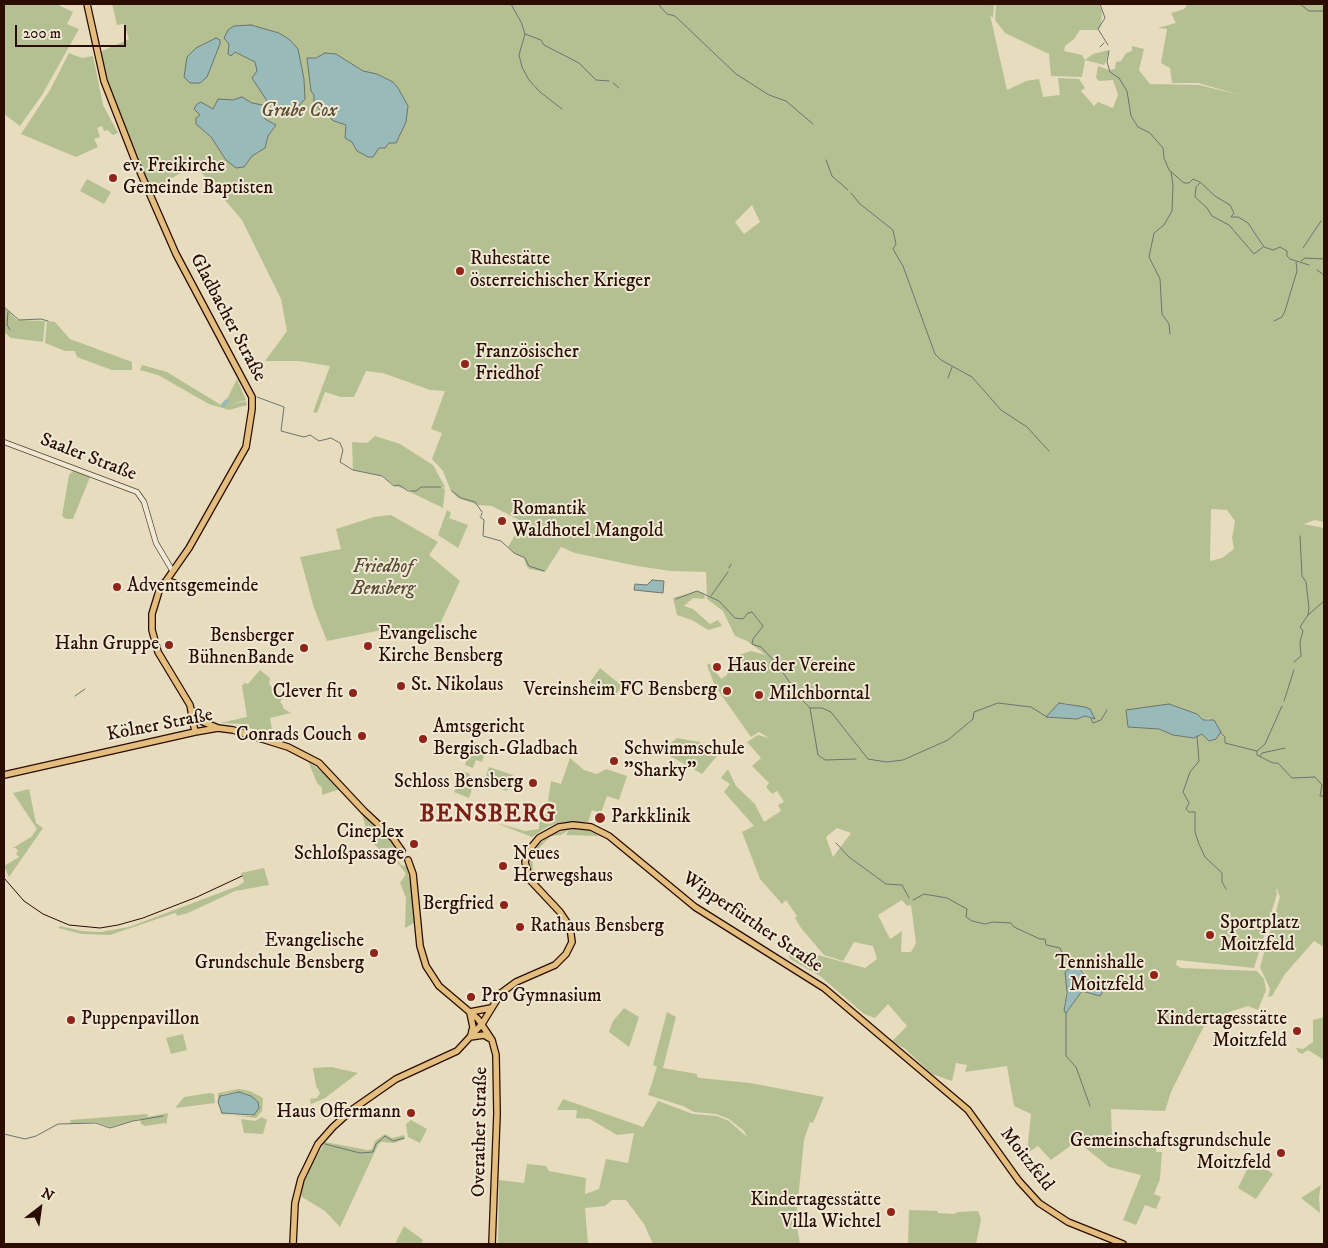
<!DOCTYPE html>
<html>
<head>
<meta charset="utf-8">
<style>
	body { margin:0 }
	#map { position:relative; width:1328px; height:1248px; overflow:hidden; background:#e7dcbe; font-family:"IM FELL DW Pica",serif }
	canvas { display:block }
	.frame { position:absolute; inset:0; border:5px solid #2a0c00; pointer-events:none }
	.north { position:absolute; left:15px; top:1183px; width:50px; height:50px; -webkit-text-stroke:4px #efe8d5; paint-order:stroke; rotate:30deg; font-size:14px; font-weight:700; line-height:20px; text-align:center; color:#2a0c00 }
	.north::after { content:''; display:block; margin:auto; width:18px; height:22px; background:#2a0c00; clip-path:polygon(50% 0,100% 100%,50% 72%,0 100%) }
	.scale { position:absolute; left:15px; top:25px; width:111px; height:22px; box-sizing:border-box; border:2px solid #2a0c00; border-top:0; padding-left:6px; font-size:15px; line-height:18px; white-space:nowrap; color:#2a0c00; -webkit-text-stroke:4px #efe8d5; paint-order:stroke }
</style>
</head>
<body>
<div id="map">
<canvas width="1328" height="1248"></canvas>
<div class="frame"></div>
<div class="north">N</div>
<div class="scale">200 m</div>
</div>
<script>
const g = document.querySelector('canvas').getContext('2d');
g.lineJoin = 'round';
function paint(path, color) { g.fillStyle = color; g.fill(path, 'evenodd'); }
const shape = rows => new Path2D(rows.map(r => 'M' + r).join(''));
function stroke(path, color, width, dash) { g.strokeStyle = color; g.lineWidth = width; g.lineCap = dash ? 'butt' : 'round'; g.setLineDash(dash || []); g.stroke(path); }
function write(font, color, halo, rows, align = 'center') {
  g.font = font + ' "IM FELL DW Pica",serif'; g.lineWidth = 4; g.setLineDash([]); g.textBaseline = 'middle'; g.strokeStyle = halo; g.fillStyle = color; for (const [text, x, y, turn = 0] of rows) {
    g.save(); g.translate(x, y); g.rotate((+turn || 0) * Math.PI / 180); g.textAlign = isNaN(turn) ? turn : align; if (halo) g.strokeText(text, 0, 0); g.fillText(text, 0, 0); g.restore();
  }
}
paint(shape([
	[4,4,56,4,73,12,67,24,79,29,42,95,20,126,4,114],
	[112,4,994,4,993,18,990,15,1007,90,1026,81,1039,79,1043,97,1060,95,1058,78,1079,79,1085,88,1081,91,1094,106,1098,102,1113,108,1118,95,1113,80,1099,81,1096,78,1098,66,1109,70,1115,69,1116,62,1121,61,1126,53,1132,51,1132,46,1144,49,1139,70,1150,84,1199,85,1240,95,1198,83,1172,83,1170,68,1161,63,1167,29,1158,28,1176,23,1171,13,1184,9,1188,4,1324,4,1324,522,1315,520,1304,524,1324,528,1324,947,1314,941,1285,974,1272,996,1268,997,1270,989,1260,967,1280,897,1276,887,1277,894,1254,968,1177,960,1176,965,1181,968,1257,971,1264,979,1266,990,1258,1010,1248,1006,1229,1012,1220,1026,1211,1022,1204,1026,1171,1092,1165,1111,1111,1109,1112,1139,1156,1140,1156,1152,1162,1152,1160,1179,1154,1194,1161,1197,1156,1209,1145,1205,1136,1225,1123,1220,1141,1175,1109,1167,1077,1141,1051,1160,1038,1146,1027,1153,1031,1114,1014,1106,1007,1066,965,1072,967,1065,956,1063,952,1081,932,1074,904,1048,892,1041,907,1026,888,1004,875,1018,864,1014,820,976,790,959,787,951,796,949,865,968,877,959,873,946,854,942,843,961,824,955,801,928,795,918,797,916,786,900,782,904,760,879,742,832,754,826,724,792,730,784,721,778,728,769,736,786,755,804,764,822,781,811,778,805,784,802,777,791,772,794,766,787,769,783,752,766,761,758,747,742,758,735,769,738,759,732,751,737,715,686,707,665,709,663,721,679,727,675,730,664,739,655,751,651,766,655,747,641,735,636,723,611,707,599,706,572,671,571,637,566,575,553,561,547,545,572,529,569,526,565,524,557,517,555,508,547,518,530,522,533,525,528,518,522,519,520,492,506,478,505,458,498,451,491,443,471,432,459,442,433,431,429,445,391,430,390,383,373,366,371,354,397,341,397,325,392,317,413,313,412,330,366,299,361,265,361,287,331,281,299,242,220,195,165,151,190,110,91,100,52,129,39,124,24,117,25],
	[752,205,760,222,744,234,735,222],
	[1211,509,1227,510,1235,521,1232,538,1234,549,1222,558,1210,561],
	[1065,703,1079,707,1091,719,1085,716,1077,719,1046,717],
	[1169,704,1197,714,1203,720,1209,718,1216,739,1209,741,1202,734,1194,738,1173,735,1159,729,1138,726],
	[837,828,851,833,833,857,826,837],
	[902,900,907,906,911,905,916,943,911,952,901,952,902,931,890,939,878,915],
	[1073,965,1080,967,1094,983,1100,996,1082,991,1068,1011,1064,1011,1068,968],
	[996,4,1099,4,1102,11,1101,26,1098,30,1080,30,1074,39,1065,46,1064,51,1082,55,1085,60,1093,54,1109,50,1106,61,1104,65,1085,60,1082,77,1051,76,1049,54,1005,33,995,20],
	[69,53,82,58,93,56,103,105,118,133,113,135,107,130,104,131,102,126,97,128,100,137,94,139,98,147,76,157,21,134,50,90],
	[87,179,111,192,104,204,80,191],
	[4,307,17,320,45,321,43,342,11,338,4,332],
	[47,321,55,322,70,339,132,362,132,370,112,370,77,357,75,351,65,351,45,343],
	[142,365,167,372,221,405,224,405,237,379,246,400,229,405,246,401,247,405,229,410,209,404,158,375,140,370],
	[375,436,400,444,433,465,444,485,445,488,438,486,445,489,443,508,410,492,413,491,395,486,383,476,353,470,352,442,367,443],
	[73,471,90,477,73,519,66,519,62,516,69,475],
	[447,510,451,513,449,518,468,525,458,548,438,535],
	[391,515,438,542,429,555,460,581,432,641,418,628,383,636,381,630,377,631,327,641,314,608,300,557,341,549,336,529,374,517],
	[697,591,704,593,705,599,693,598,684,606,693,609,710,624,718,620,722,626,708,630,692,620,677,615,673,598],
	[600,668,622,686,614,697,590,682],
	[260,670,270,678,269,684,282,699,280,702,283,705,283,708,291,713,270,718,273,735,249,728,243,724,220,723,247,717,242,686,244,683,248,684],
	[677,738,699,742,721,751,702,774,661,751],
	[471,741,487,747,482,762,476,760,473,768,465,765],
	[570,758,584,770,597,774,606,769,627,776,619,800,607,796,601,813,592,810,588,822,561,822,547,827,532,837,496,823,525,831,539,829,539,817,544,802,548,801,551,781,561,784],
	[308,761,326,775,340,789,322,795,322,788,317,783],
	[489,767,513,775,507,791,484,782],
	[463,771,470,774,468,781,474,783,469,798,454,792],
	[29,789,36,823,43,828,9,877,4,866,19,857,16,854,18,851,16,848,13,848,31,837,37,829,13,793],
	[362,813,388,838,396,847,379,849,368,838],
	[577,829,590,831,599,836,566,835,569,830,561,835,551,836,532,855,533,870,541,876,534,876,530,867,530,860,533,851,539,844,555,833,566,830],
	[397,849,399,852,395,855,401,865,407,867,411,889,414,923,405,928,406,898,400,883,406,874,389,851],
	[264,868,269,885,235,891,188,913,177,916,176,913,172,914,110,935,82,934,58,928,60,926,82,931,100,932,129,927,238,886,244,882,241,873],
	[624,1008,639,1017,629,1047,609,1032,613,1021],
	[667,1012,676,1017,663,1068,697,1074,697,1077,700,1078,750,1083,824,1097,813,1123,810,1122,804,1140,796,1220,800,1244,653,1244,644,1224,626,1200,612,1200,605,1206,585,1208,588,1244,498,1244,499,1180,524,1183,527,1164,546,1166,549,1171,586,1178,585,1194,599,1189,606,1159,628,1163,634,1133,617,1135,590,1119,576,1118,577,1110,557,1110,563,1099,643,1127,658,1101,693,1114,717,1116,729,1121,747,1137,744,1131,729,1119,716,1114,694,1112,683,1106,648,1095,657,1067,653,1065],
	[1324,1017,1324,1060,1308,1050,1302,1054,1298,1052,1296,1048,1303,1049,1313,1042,1313,1020],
	[183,1034,187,1050,171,1054,166,1038],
	[331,1067,358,1073,325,1098,311,1104,310,1099,317,1098,320,1093,316,1086,313,1068],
	[239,1089,250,1091,263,1098,262,1111,256,1118,221,1114,219,1106,221,1112,227,1115,252,1116,259,1105,254,1098,247,1094,239,1092,223,1094,218,1102,218,1093],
	[210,1093,214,1094,215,1103,175,1108,184,1097],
	[168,1113,166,1126,165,1123,145,1126,141,1124,140,1119,110,1127,96,1122,71,1124,70,1120,147,1114,148,1117],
	[262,1117,267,1120,263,1134,244,1133,241,1119,255,1121],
	[411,1120,427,1129,420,1143,408,1137,406,1124],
	[385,1134,392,1138,404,1135,405,1139,394,1143,381,1142,378,1145,340,1227,325,1211,302,1197,301,1192,305,1177,325,1142,368,1150,372,1149,375,1141],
	[1252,1159,1273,1174,1256,1199,1238,1188],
	[1321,1185,1319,1197,1320,1213,1301,1198],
	[909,1210,937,1211,938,1213,954,1214,958,1212,978,1211,981,1219,976,1244,908,1244],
	[404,1226,423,1240,421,1244,395,1244]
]), '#b5c092');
const water = shape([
	[251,25,279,33,290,40,298,49,304,79,305,99,296,109,269,104,252,78,257,71,255,62,235,52,231,56,228,54,229,44,224,38,228,30,234,26,251,25],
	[216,38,220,40,220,44,207,77,200,83,190,83,184,77,187,57,196,48,216,38],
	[325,53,336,54,363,71,377,74,393,82,398,88,408,106,406,122,396,143,389,143,385,148,379,148,373,157,368,157,357,151,352,142,345,138,346,125,334,121,320,110,314,102,314,95,311,91,307,58,316,58,325,53],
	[242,97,252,103,263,105,265,119,276,125,268,136,265,148,252,156,244,167,236,168,226,160,211,137,196,124,196,118,200,115,194,109,197,104,201,102,213,109,218,99,233,100,242,97],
	[652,580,664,581,663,593,634,590,635,584,647,585,652,580],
	[1059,703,1085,707,1090,709,1095,719,1085,716,1077,719,1046,717,1059,703],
	[1169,704,1197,714,1203,720,1214,720,1221,732,1216,739,1209,741,1202,734,1194,738,1173,735,1159,729,1128,727,1126,710,1169,704],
	[1076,964,1090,981,1102,990,1102,993,1100,996,1082,991,1066,1013,1064,1011,1067,992,1065,972,1076,964],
	[239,1092,251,1096,258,1102,259,1108,254,1115,222,1113,218,1102,220,1096,239,1092]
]);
paint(water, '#98bab9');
stroke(water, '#6c746f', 1);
stroke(shape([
	[511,4,521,22,525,34,541,40,544,45,579,63,596,80,609,81],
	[658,4,667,14,675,16,736,74,769,95,786,101,813,124],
	[985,4,986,5],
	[1100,4,1105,18,1098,29,1108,45],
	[1300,4,1309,11,1324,11],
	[525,34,519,55,522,67,529,80,540,92,562,109],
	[1100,47,1104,43],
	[1109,51,1107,62,1110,72,1119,78,1127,91,1131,116,1138,127,1150,133,1163,148,1164,158,1169,170,1184,183,1189,183,1193,179,1200,182,1215,196,1230,205,1234,213,1231,217,1238,217,1248,223,1264,247,1273,250,1280,247,1287,251,1287,256,1290,259,1309,265],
	[613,83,619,88],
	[826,160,832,176,848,190],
	[1200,183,1196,187,1195,197,1207,208,1212,216,1229,225,1254,254,1263,247],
	[851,193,860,204,893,230,896,244,893,249,903,266,935,354,941,360,972,377,1001,410,1027,427,1049,451],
	[1303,248,1321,221],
	[1301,261,1305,258,1324,259],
	[1317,270,1324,275],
	[4,307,19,320,41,319,48,321],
	[8,312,7,325,10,330],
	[1274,321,1282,317,1285,311,1297,271,1296,262],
	[1170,334,1169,324,1162,314,1160,279,1149,257,1154,233,1164,225,1172,211,1173,185,1171,172],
	[948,378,952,367],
	[257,397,284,407,281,431,304,437,310,435,319,441,331,438,340,443,343,450,340,462,353,470,382,476,394,486,399,485,408,491,416,491,421,487,441,487],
	[452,491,461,498,475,502,482,512],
	[481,516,482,513],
	[480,517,484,520,483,536,501,541,514,553,525,558,529,566,544,571],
	[729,568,731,564],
	[711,596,728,572],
	[676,599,697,591,719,601,735,618,743,619,748,613,752,612,763,626,753,639,752,644,761,647,777,664,801,699,810,708,818,755,825,760,856,759],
	[1308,615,1324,601],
	[1294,662,1301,656,1300,642,1303,631,1300,627,1308,615,1309,608,1306,582,1302,576,1300,536],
	[75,696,85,689],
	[1284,701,1294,670],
	[810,708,822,708,831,712,868,759,887,762,903,760,948,740,973,719,974,712,998,703,1031,707,1047,717],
	[1091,719,1093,723,1101,720,1107,710],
	[1220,732,1225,737,1225,743,1257,751,1257,755,1273,763,1278,763,1292,778,1315,777,1322,785,1320,796,1324,796],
	[1197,736,1199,761,1190,772,1183,792,1189,803,1186,809,1189,812,1195,812,1195,832,1199,844,1205,857,1222,873,1222,882,1226,889],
	[1257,751,1265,744,1282,706],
	[1260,756,1262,753,1285,748],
	[836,843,849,857,886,884,902,885,909,898],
	[913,900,924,894,947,898,967,909,966,917,972,921,985,924,993,922,1011,923,1014,927,1040,939,1045,939,1046,945,1060,948,1065,959],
	[1066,1013,1066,1056,1076,1067,1090,1106],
	[4,1134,25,1139,36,1136,58,1124,96,1123,110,1128,133,1121,163,1116],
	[325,1144,360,1153,373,1152,376,1144,385,1136,393,1141,404,1138]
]), '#6c746f', 1);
stroke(shape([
	[223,405,227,401]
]), '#98bab9', 4);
const minor = shape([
	[4,442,137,492,144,502,156,543,172,570]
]);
const major = shape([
	[87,4,104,81,134,158,176,254,252,397,252,409,246,447,189,548,159,591,152,614,152,630,158,652,190,705,195,732],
	[164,583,171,582,181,585],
	[193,711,201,721,218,728],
	[4,775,195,732,218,728,233,730,288,747,319,763,364,811,393,838,402,851],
	[408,860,413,874,420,946,426,966,439,986,478,1019,492,1040,496,1055,497,1114,492,1244],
	[470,1012,491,1008],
	[470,1013,473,1027,471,1035],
	[470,1037,484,1035,489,1038],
	[293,1244,295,1203,301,1179,318,1144,333,1127,353,1109,396,1079,457,1051,482,1024,501,993,516,982,555,965,566,954,572,942,570,927,560,912,530,880,525,862,529,850,539,838,559,827,573,825,591,827,609,836,695,907,824,988,968,1110,1019,1181,1039,1203,1068,1222,1123,1244]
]);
stroke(minor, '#594030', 6);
stroke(major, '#2a0c00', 8);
stroke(minor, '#efe8d5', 4.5);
stroke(major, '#e4be7f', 5.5);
stroke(shape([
	[4,878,24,901,43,914,69,925,100,928,118,925,143,918,197,897,242,876]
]), '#2a0c00', 1);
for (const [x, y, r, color] of [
	[113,178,5,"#8f2418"],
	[460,271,5,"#8f2418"],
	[465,364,5,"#8f2418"],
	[502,521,5,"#8f2418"],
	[117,587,5,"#8f2418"],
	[169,645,5,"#8f2418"],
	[368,646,5,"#8f2418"],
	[304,648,5,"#8f2418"],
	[717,667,5,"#8f2418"],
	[401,686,5,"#8f2418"],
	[727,691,5,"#8f2418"],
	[353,693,5,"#8f2418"],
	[759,695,5,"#8f2418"],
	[362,736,5,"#8f2418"],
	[423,739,5,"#8f2418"],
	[614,761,5,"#8f2418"],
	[533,783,5,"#8f2418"],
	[600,818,6,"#8f2418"],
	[414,844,5,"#8f2418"],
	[503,866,5,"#8f2418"],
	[504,905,5,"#8f2418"],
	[520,927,5,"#8f2418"],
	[1210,935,5,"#8f2418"],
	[374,953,5,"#8f2418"],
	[1154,975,5,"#8f2418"],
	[471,997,5,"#8f2418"],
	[71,1020,5,"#8f2418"],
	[1297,1031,5,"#8f2418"],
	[411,1113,5,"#8f2418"],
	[1281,1153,5,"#8f2418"],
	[891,1212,5,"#8f2418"]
]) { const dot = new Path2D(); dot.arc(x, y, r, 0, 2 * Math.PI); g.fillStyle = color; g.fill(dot); stroke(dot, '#efe8d5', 2); }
write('italic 19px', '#5b4b33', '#efe8d5', [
	["Grube Cox",299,112],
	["Friedhof",383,568],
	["Bensberg",383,590]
]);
write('19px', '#2a0c00', '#efe8d5', [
	["ev. Freikirche",123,167],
	["Gemeinde Baptisten",123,189],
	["Ruhestätte",470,260],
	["österreichischer Krieger",470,282],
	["Französischer",475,353],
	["Friedhof",475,375],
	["Romantik",512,510],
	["Waldhotel Mangold",512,532],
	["Adventsgemeinde",127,587],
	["Evangelische",378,635],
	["Kirche Bensberg",378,657],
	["Bensberger",294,637,"right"],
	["BühnenBande",294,659,"right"],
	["Hahn Gruppe",159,645,"right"],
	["Haus der Vereine",727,667],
	["St. Nikolaus",411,686],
	["Vereinsheim FC Bensberg",717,691,"right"],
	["Clever fit",343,693,"right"],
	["Milchborntal",769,695],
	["Amtsgericht",433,728],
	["Bergisch-Gladbach",433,750],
	["Conrads Couch",352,736,"right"],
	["Schwimmschule",624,750],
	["\"Sharky\"",624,772],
	["Schloss Bensberg",523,783,"right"],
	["Parkklinik",611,818],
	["Cineplex",404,833,"right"],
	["Schloßpassage",404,855,"right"],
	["Neues",513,855],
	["Herwegshaus",513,877],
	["Bergfried",494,905,"right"],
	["Sportplatz",1220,924],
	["Moitzfeld",1220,946],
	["Rathaus Bensberg",530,927],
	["Evangelische",364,942,"right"],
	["Grundschule Bensberg",364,964,"right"],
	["Tennishalle",1144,964,"right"],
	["Moitzfeld",1144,986,"right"],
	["Pro Gymnasium",481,997],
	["Puppenpavillon",81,1020],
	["Kindertagesstätte",1287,1020,"right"],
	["Moitzfeld",1287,1042,"right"],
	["Haus Offermann",401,1113,"right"],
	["Gemeinschaftsgrundschule",1271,1142,"right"],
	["Moitzfeld",1271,1164,"right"],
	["Kindertagesstätte",881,1201,"right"],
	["Villa Wichtel",881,1223,"right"]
], 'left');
write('19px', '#2a0c00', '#efe8d5', [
	["Gladbacher Straße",227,318,62],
	["Saaler Straße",88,458,21],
	["Kölner Straße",160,726,-11],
	["Wipperfürther Straße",752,923,34],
	["Overather Straße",481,1132,-89],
	["Moitzfeld",1026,1160,52]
]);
g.letterSpacing = '1px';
write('bold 24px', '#7a1f14', '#efe8d5', [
	["BENSBERG",488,816]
]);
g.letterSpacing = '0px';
</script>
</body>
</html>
